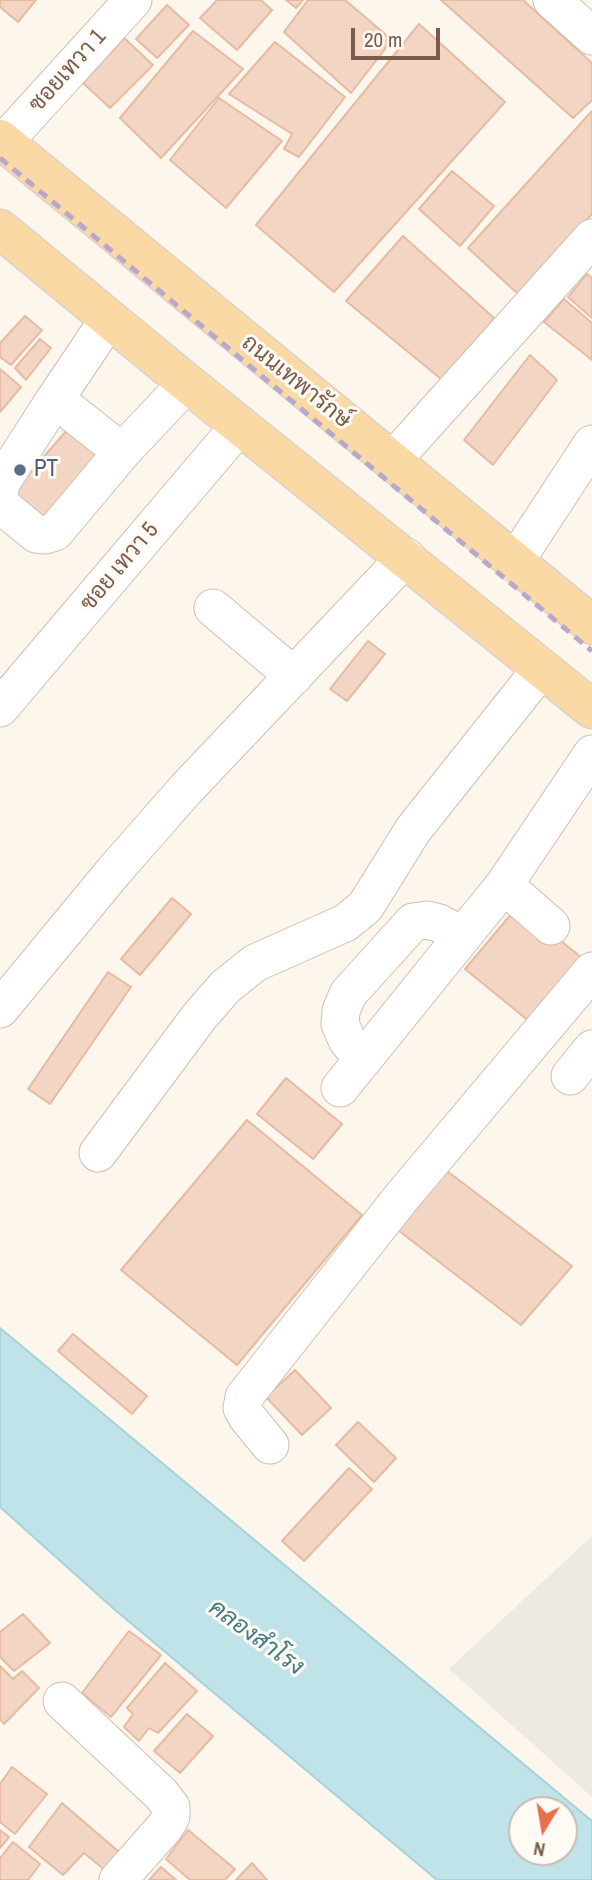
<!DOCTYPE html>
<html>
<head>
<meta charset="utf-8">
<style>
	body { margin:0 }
	#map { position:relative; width:592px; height:1880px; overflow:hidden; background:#fdf6ec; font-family:"Archivo Narrow",sans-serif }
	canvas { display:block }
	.north { position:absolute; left:508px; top:1796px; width:70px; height:70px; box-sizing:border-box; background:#fffaf3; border:2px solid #cabbb1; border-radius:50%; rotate:191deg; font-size:19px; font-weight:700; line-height:28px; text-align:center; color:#7a5c4d }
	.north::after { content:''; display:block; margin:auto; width:24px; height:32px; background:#e76f51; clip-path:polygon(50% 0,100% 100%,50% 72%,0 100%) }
	.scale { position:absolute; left:351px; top:28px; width:89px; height:32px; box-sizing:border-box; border:4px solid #7a5c4d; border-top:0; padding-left:9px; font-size:21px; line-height:24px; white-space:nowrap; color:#7a5c4d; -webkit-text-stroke:5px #fffaf3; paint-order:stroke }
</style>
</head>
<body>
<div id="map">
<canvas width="592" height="1880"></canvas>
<div class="north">N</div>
<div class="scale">20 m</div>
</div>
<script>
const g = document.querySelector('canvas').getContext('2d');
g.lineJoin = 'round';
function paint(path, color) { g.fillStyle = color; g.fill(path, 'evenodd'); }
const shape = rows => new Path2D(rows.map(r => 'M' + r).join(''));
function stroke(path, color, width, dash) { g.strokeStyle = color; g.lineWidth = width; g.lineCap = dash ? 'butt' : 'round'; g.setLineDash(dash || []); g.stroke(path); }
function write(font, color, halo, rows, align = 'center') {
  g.font = font + ' "Archivo Narrow",Sarabun,sans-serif'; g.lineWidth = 6; g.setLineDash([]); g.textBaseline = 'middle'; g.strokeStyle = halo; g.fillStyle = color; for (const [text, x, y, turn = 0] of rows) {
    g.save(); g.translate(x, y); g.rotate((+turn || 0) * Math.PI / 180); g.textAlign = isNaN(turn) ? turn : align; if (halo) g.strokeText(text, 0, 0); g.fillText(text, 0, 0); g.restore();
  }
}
paint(shape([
	[592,1536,592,1797,449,1669]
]), '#efe9e4');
const water = shape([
	[0,1328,592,1821,592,1880,437,1880,114,1609,0,1507,0,1328],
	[522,1810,564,1810,564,1852,522,1852,522,1810]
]);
paint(water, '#bfe3e8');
stroke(water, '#a5d3da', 2);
const building = shape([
	[0,0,36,0,18,22,0,7,0,0],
	[217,0,261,0,272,10,237,50,200,18,217,0],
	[286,0,303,0,296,8,286,0],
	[308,0,345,0,392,40,351,93,284,32,308,0],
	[441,0,523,0,592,63,592,100,573,118,441,0],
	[167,5,189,25,157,58,136,39,167,5],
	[419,24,505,102,334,292,256,225,419,24],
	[193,31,243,69,161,158,120,118,193,31],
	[124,38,153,65,110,108,83,83,124,38],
	[275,42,345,97,299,157,284,149,292,134,229,94,275,42],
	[219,98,282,141,226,208,170,160,219,98],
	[592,111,592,214,518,294,468,248,592,111],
	[452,171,494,206,460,246,419,209,452,171],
	[403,236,495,319,441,379,346,301,403,236],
	[587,274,592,278,592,318,568,297,587,274],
	[564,299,592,323,592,360,544,322,564,299],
	[25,316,42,330,11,365,0,357,0,343,25,316],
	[40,339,51,348,26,380,15,368,40,339],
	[530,355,557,380,493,465,464,440,530,355],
	[0,369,21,387,0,412,0,369],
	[68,429,103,460,47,523,12,493,68,429],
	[368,641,385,654,347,701,330,689,368,641],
	[172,898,191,914,140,975,121,959,172,898],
	[518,906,582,958,530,1022,465,969,518,906],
	[108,972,131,987,50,1104,28,1089,108,972],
	[286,1078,342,1124,313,1159,257,1114,286,1078],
	[247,1120,362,1215,237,1365,121,1270,247,1120],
	[443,1168,572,1266,521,1325,394,1227,443,1168],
	[73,1334,147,1396,132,1414,58,1351,73,1334],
	[295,1370,331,1408,302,1435,266,1397,295,1370],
	[358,1422,396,1458,374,1482,336,1445,358,1422],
	[349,1468,372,1489,304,1561,282,1541,349,1468],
	[23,1614,50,1643,14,1671,0,1657,0,1632,23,1614],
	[129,1631,161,1655,111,1717,82,1693,129,1631],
	[165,1663,197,1691,158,1733,149,1728,139,1741,124,1727,133,1714,127,1708,165,1663],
	[0,1666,13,1679,22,1671,39,1688,4,1724,0,1719,0,1666],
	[187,1714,213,1736,180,1773,154,1751,187,1714],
	[12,1767,47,1794,15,1834,0,1822,0,1784,12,1767],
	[62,1803,126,1858,111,1875,84,1853,63,1875,29,1847,62,1803],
	[0,1830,9,1837,0,1848,0,1830],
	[188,1830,235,1869,225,1880,190,1880,166,1859,188,1830],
	[13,1842,40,1864,28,1880,0,1880,0,1858,13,1842],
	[252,1863,267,1880,236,1880,252,1863],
	[161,1867,176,1880,149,1880,161,1867]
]);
paint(building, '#f3d5c3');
stroke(building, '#e6bba3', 2);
const minor = shape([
	[552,0,592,36],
	[4,142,133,0],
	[109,319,55,399,122,452,187,383],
	[392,461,592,238],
	[0,489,1,483,55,399],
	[0,500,2,506,36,534,45,535,55,532,122,452],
	[514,563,592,444],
	[213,608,294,676],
	[0,708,240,425],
	[504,885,551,926],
	[0,1009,114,871,186,789,406,557],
	[363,1060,347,1040,340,1024,341,1011,348,994,413,922,427,920,439,923,463,936],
	[570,1076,592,1049],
	[340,1088,504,885,592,754],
	[98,1153,199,1017,225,987,255,963,345,923,365,907,413,830,542,668],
	[270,1445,247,1417,242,1408,244,1397,401,1198,592,971],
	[62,1701,162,1795,171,1807,171,1817,164,1828,118,1880]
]);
const major = shape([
	[0,139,592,625],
	[0,229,187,383,592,709]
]);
stroke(minor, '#d1beb0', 39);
stroke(major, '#dad1cd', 41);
stroke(minor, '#fff', 37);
stroke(major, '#fbd9a5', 38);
stroke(shape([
	[0,158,592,651]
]), '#b9a8c9', 5, [10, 7]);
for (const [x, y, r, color] of [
	[20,470,7,"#5c6f8a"]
]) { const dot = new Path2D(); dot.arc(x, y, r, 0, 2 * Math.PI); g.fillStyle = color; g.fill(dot); stroke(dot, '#fffaf3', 2.5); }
write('23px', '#7a5c4d', '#fffaf3', [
	["ซอยเทวา 1",68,71,-48],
	["ถนนเทพารักษ์",296,382,39],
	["ซอย เทวา 5",120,567,-50]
]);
write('23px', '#4e5e75', '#fffaf3', [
	["PT",34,470]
], 'left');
write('italic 24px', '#437c86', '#fffaf3', [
	["คลองสำโรง",256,1638,36]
]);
</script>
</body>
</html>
